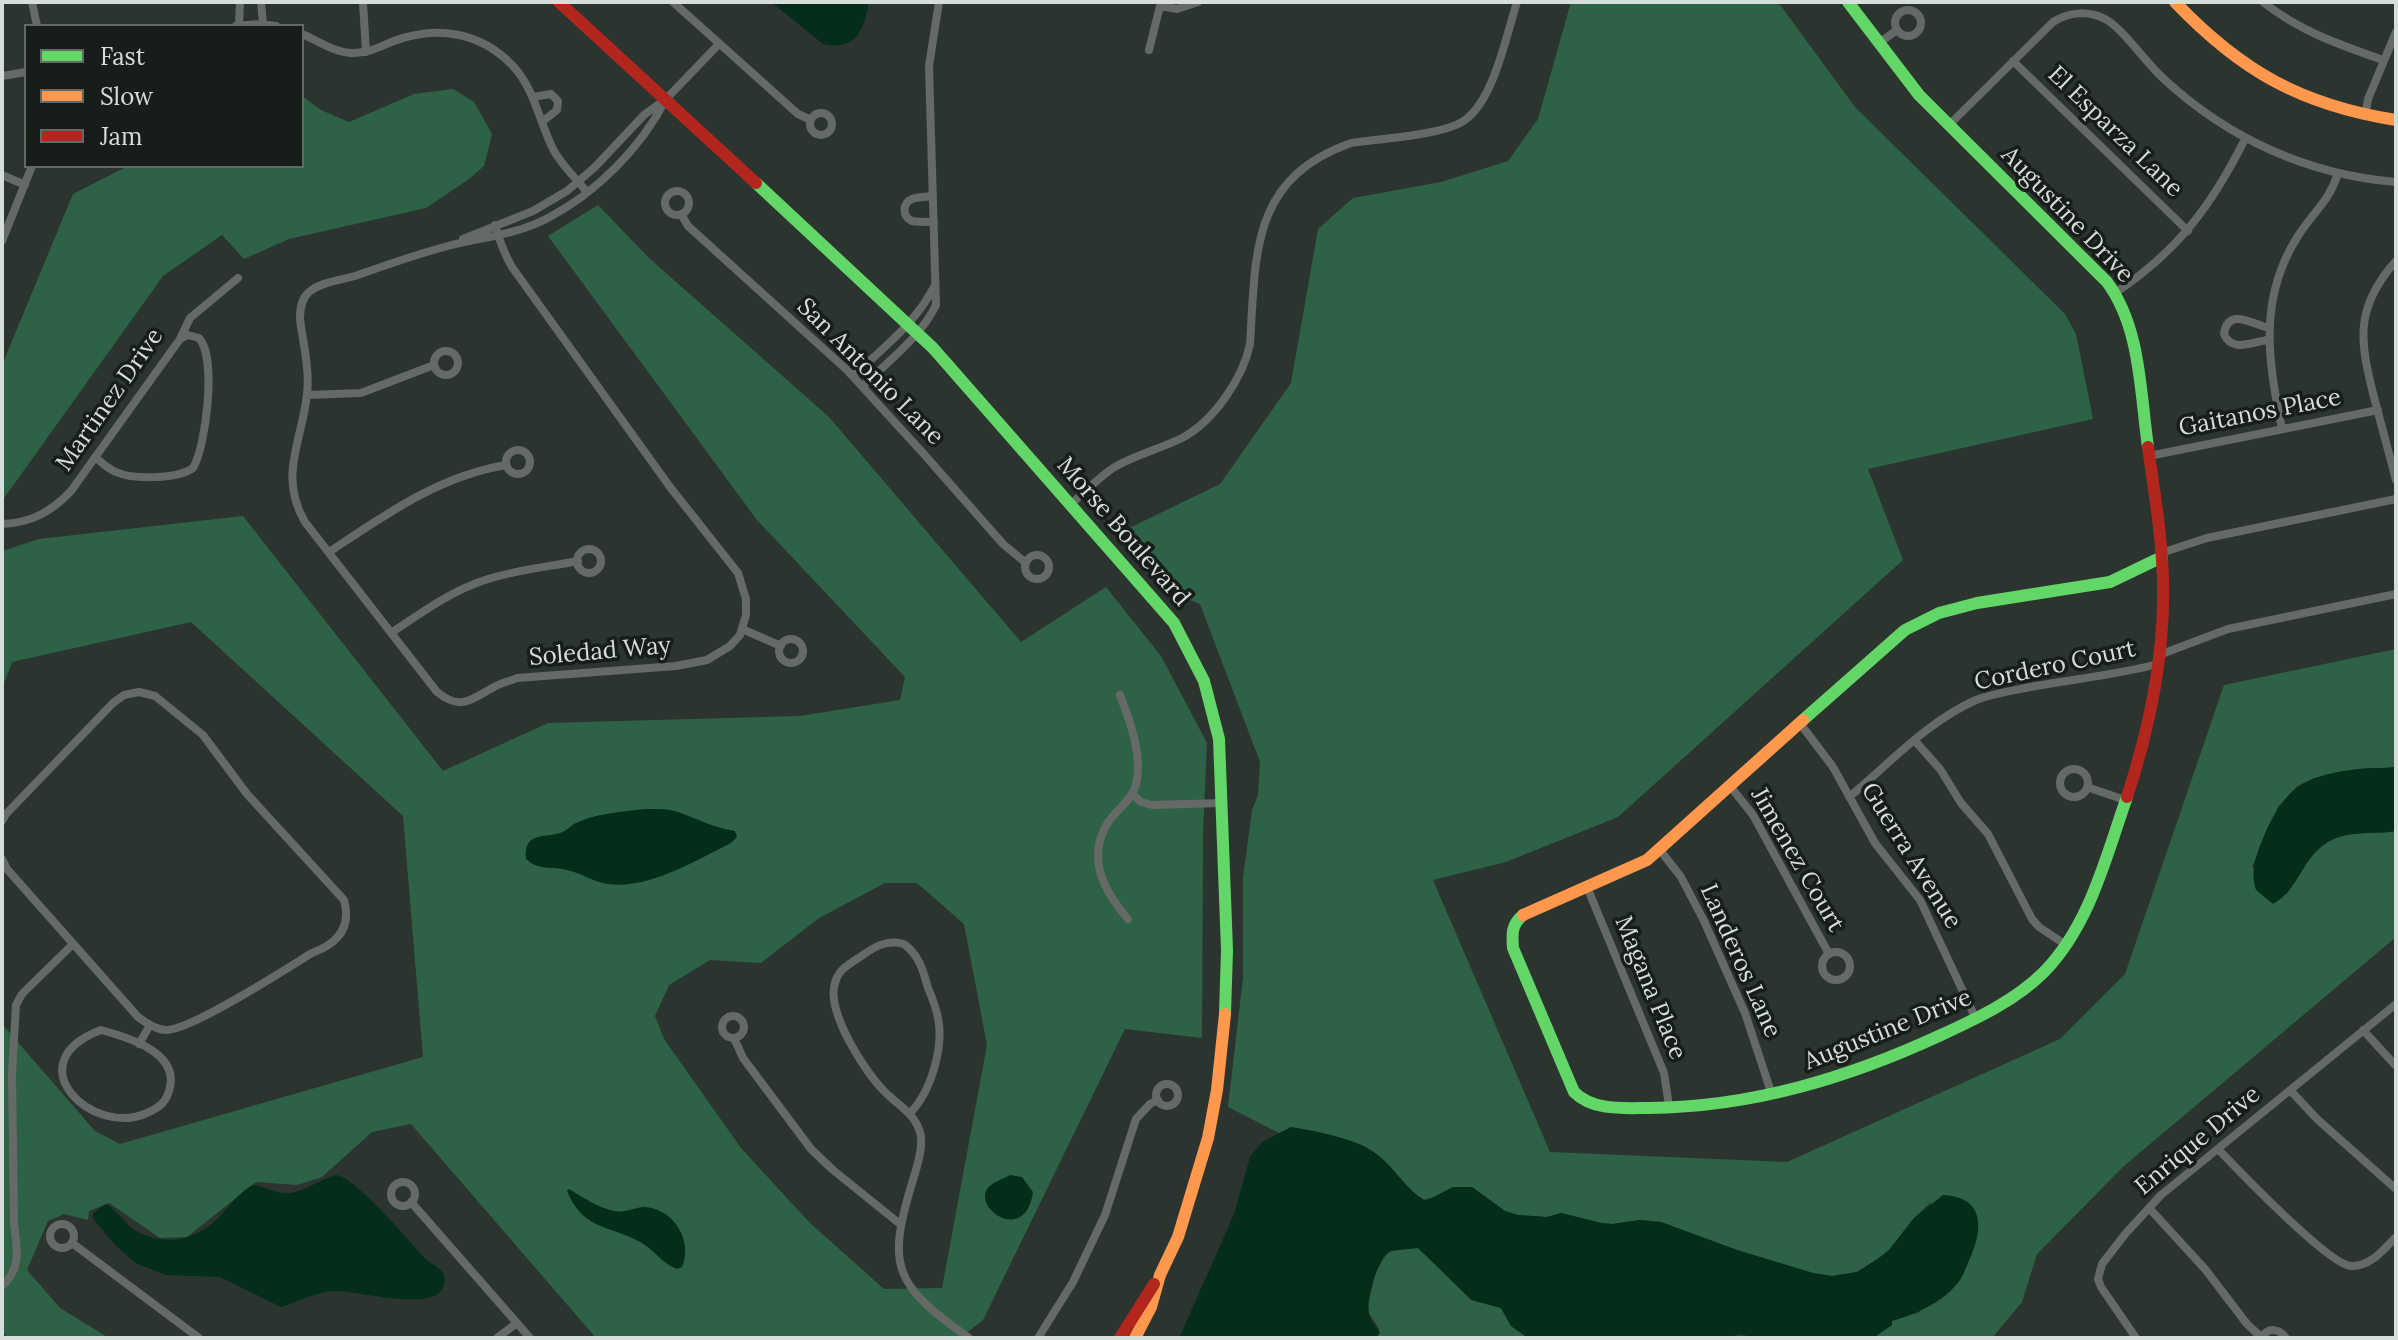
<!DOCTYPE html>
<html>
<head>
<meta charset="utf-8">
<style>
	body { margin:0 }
	#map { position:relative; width:2398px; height:1340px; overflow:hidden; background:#2c3430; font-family:Lora,serif }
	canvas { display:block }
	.frame { position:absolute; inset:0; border:4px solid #d6ded9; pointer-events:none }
	.legend { position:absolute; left:24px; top:24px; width:280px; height:144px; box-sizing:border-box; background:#171d19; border:2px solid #636a66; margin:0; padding:10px 14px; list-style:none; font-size:24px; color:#d6ded9 }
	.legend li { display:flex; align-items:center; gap:16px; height:40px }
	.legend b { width:40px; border:2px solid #636a66 }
</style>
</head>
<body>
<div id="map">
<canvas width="2398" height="1340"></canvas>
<div class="frame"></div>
<ul class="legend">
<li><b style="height:10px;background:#63d668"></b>Fast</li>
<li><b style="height:10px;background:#ff974d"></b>Slow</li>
<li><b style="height:10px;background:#b3261e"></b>Jam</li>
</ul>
</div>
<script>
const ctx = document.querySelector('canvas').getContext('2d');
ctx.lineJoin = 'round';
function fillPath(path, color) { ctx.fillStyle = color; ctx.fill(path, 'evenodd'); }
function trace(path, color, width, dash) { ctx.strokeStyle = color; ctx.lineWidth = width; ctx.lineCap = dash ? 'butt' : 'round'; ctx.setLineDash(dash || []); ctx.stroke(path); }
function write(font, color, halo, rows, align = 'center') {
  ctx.font = font + ' Lora,serif'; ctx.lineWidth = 7; ctx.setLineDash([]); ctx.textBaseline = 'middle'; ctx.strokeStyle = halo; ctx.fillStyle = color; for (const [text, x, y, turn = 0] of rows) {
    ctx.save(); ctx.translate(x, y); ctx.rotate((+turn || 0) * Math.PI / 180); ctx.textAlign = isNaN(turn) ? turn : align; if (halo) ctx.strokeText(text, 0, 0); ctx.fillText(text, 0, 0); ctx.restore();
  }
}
fillPath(new Path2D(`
	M 1571,2 L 1778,2 L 1855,107 L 2065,314 L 2076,334 L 2093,419 L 1868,469 L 1903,560 L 1618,817 L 1506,862 L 1433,880 L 1550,1152 L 1787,1162 L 2060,1039 L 2125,974 L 2224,685 L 2396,649 L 2396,767 L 2360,769 L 2314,778 L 2297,786 L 2278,807 L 2252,867 L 2287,894 C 2302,868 2317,839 2351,834 C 2366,832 2381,834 2396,831 L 2396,937 L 2124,1166 L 2037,1254 L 2022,1302 L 1992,1338 L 1865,1338 L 1876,1336 L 1891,1321 L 1920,1312 L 1931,1202 L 1914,1218 L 1889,1250 L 1879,1258 L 1857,1272 L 1832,1276 L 1813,1273 L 1737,1250 L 1661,1222 L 1640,1220 L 1612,1224 L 1601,1223 L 1561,1213 L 1547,1217 L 1518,1215 L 1505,1211 L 1472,1187 L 1453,1187 L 1432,1198 L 1424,1200 C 1406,1189 1395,1169 1379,1156 C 1363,1142 1341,1138 1321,1134 C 1302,1130 1296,1125 1279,1133 L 1228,1107 L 1243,978 L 1243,878 L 1252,810 L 1258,795 L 1260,762 L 1200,604 L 1169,592 L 1117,534 L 1220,484 L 1291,383 L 1318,229 L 1353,198 L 1441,182 L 1508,161 L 1538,119 Z
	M 453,89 L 474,102 L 492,134 L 484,166 L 469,179 L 426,208 L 289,239 L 244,259 L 222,235 L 163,276 L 2,501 L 2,365 L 73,194 L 128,166 L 302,166 L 302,96 L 321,110 L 349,122 L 414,94 Z
	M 598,205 L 649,258 L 829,417 L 1021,642 L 1106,587 L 1161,656 L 1207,743 L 1203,833 L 1202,1038 L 1125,1029 L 983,1320 L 960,1338 L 596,1338 L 411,1124 L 372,1132 L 322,1177 L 297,1185 L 256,1182 L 187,1237 L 160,1238 L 109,1203 L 89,1211 L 88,1220 L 64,1214 L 48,1221 L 27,1270 L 60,1308 L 109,1338 L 8,1338 L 2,1331 L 2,1024 L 95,1131 L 120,1144 L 423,1057 L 403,816 L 191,622 L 12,662 L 2,689 L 2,551 L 39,539 L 243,516 L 443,771 L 548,723 L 800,716 L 900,700 L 905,677 L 757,520 L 548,236 ZM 885,883 L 917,883 L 964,924 L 987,1045 L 942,1288 L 884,1289 L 809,1222 L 741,1148 L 664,1039 L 655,1016 L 669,985 L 710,960 L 761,963 L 819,918 Z
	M 1398,1248 L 1418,1248 L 1471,1300 L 1501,1308 L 1511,1326 L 1528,1338 L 1376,1338 L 1379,1329 L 1369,1313 L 1368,1304 L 1376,1272 L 1385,1255 Z`), '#2e6246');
fillPath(new Path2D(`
	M 771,2 L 869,2 C 864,29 856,52 823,44 Z
	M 2396,767 L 2396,831 C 2375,834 2352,831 2333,839 C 2303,852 2300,890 2273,904 L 2256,890 C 2250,870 2256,855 2264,836 C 2285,787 2306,775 2359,769 C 2371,767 2383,769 2396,767 Z
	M 645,809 C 656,809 667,808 678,812 C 698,819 714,828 735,831 L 737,837 L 731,843 C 697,860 647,890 608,884 C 593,882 582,873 567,870 C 552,866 539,871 526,859 C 523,832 544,838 560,833 C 567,831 571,825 576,823 C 596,813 623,812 645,809 Z
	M 1291,1127 C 1317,1131 1359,1139 1379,1156 C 1395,1169 1406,1189 1424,1200 L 1432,1198 L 1453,1187 L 1472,1187 L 1505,1211 L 1518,1215 L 1547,1217 L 1561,1213 L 1601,1223 L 1612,1224 L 1640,1220 L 1661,1222 L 1737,1250 L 1813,1273 L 1832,1276 L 1857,1272 L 1879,1258 L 1889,1250 L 1914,1218 L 1943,1195 C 1987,1197 1983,1232 1968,1263 C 1965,1270 1962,1279 1956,1285 C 1940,1304 1915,1314 1892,1321 L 1892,1325 L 1876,1336 L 1865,1338 L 1754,1338 L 1741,1334 L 1727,1338 L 1528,1338 L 1511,1326 L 1501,1308 L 1472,1300 L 1418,1248 L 1390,1251 C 1377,1261 1364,1301 1370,1317 C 1372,1323 1377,1327 1380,1333 L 1376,1338 L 1179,1338 L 1234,1214 L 1250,1157 L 1262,1142 Z
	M 336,1175 C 357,1178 411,1244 429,1262 C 434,1265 440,1268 443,1273 C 445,1277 445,1281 444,1285 C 437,1314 357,1290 334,1291 C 315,1292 299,1302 281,1307 L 220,1277 L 166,1275 L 137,1264 L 116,1246 L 93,1219 L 93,1213 L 106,1204 C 119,1211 126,1227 140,1233 C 171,1247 198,1239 221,1215 C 231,1204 240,1192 253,1185 C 264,1186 274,1193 286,1193 C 303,1194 319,1179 336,1175 Z
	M 1010,1175 L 1022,1177 L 1033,1192 C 1026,1244 974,1210 987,1189 C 992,1182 1003,1179 1010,1175 Z
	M 569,1189 C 584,1198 597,1207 614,1211 C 627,1213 634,1207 645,1207 C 675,1209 693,1242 682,1267 L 677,1269 C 663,1264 655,1251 642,1243 C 611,1225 583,1231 567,1191 Z`), '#042e19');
trace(new Path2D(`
	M 32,2 L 37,26
	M 261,2 L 263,24
	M 363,2 L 366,52
	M 673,2 L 798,114 L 811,120
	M 2263,2 C 2299,31 2340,45 2383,60
	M 1160,6 L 1177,9 L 1198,2
	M1895 23a13 13 0 1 1 26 0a13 13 0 1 1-26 0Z
	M 239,25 L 240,2
	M 236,26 L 259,24 L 276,26
	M 302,34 C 319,41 334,53 354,53 C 369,53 381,46 394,41 C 437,25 481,32 513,66 C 535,90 539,121 553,149 C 561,165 576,178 587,192
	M 1879,43 L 1897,30
	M 1149,50 L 1161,2
	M 2013,61 L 2188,231
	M 2,76 L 26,72
	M 533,97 L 551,94 L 558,101 L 557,110 L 542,122
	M810 124a11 11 0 1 1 22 0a11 11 0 1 1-22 0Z
	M 2365,116 L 2368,99 L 2396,32
	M 1949,125 L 2053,22 C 2069,12 2088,10 2105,19 C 2123,28 2147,65 2165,80 C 2229,139 2309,175 2396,182
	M 2,175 L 25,185
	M665 203a12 12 0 1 1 24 0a12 12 0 1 1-24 0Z
	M 933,196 C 927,197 917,197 912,199 C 902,203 902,217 912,221 C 918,222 928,222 934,222
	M 681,214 L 688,226 L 847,370 L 922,452 L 1003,544 L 1026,563
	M 495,225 C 499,240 504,253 512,267 L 670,487 L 738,573 L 746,599 L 746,615 L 740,635 L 730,646 L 707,660 L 676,666 L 517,678 C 511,681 504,682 498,685 C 473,697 463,713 437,692 L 305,522 C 278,476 302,442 307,394 C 310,370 303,343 300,319 C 300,309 301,299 309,292 C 321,282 341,280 355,276 C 386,265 417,254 448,246 C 482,237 516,235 548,218 C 596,193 641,148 666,99
	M 463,239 L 533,211 L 567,191 L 595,167 L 644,115 L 666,99 L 719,44
	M 2,241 L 32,166
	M 2396,261 C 2353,309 2360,343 2375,401 C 2382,427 2389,453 2396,480
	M 2115,293 C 2178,251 2212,205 2245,139
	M 2268,340 C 2251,342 2232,353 2224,334 C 2228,307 2252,324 2269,328
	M434 363a12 12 0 1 1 24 0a12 12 0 1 1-24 0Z
	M 853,376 C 882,349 917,322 935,285
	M 863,386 C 888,361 920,338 936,305 L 929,66 L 939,2
	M 307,395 L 361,393 L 434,365
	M 2282,429 C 2268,361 2258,298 2298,236 C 2314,211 2329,202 2338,173
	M506 462a12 12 0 1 1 24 0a12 12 0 1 1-24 0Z
	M 2149,456 L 2378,410
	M 95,457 C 101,462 108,469 116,472 C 133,480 178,479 193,468 C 206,447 217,357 199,338 L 188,335 L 180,339
	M 1070,505 C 1084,493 1098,478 1113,468 C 1134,455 1160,449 1182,438 C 1214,421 1243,378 1250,344 C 1256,254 1250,179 1351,143 C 1378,139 1438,135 1460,123 C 1493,106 1506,36 1517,2
	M 2,524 C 31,523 51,512 71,491 L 180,339 L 190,318 L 238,278
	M577 561a12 12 0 1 1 24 0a12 12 0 1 1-24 0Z
	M 329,552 C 385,515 439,476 506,465
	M 2161,553 L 2207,538 L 2396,499
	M1025 567a12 12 0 1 1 24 0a12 12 0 1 1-24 0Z
	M 742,629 L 781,646
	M 391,633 C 421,613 451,591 485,580 C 515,570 547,567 578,561
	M779 651a12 12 0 1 1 24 0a12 12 0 1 1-24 0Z
	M 2159,655 L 2228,629 L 2396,594
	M 1120,695 C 1130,721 1143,756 1136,785 C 1131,801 1116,810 1107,824 C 1086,860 1105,892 1128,919
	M 1799,722 L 1833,767 L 1875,843 L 1920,900 L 1976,1019
	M 1915,741 L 1940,769 L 1961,803 L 1988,834 L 2032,919 L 2039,927 L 2066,945
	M2060 783a14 14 0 1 1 28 0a14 14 0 1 1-28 0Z
	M 1730,786 L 1753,815 L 1829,954
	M 2087,787 L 2125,800
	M 1133,795 L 1141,802 L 1152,805 L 1223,803
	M 1849,797 C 1889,764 1928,721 1976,700 C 1994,693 2012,691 2030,687 C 2073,679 2116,675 2158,664
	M 2,821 L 6,814 L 113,703 L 124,695 L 139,692 L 155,696 L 203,735 L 247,794 L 344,900 C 352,928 337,944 312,953 C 286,969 190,1031 166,1030 C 156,1030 146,1023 138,1017 L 7,869 L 2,859
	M 1660,850 L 1681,877 L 1704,921 L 1745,1013 L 1772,1095
	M 1587,887 L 1664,1073 L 1669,1106
	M1822 966a14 14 0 1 1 28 0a14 14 0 1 1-28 0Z
	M722 1027a11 11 0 1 1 22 0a11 11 0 1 1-22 0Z
	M 101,1030 C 127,1037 178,1052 170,1087 C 167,1102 160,1107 147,1113 C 93,1138 14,1063 101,1030 Z
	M 2363,1030 L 2396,1066
	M 734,1038 L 743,1058 L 811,1149 L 833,1170 L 900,1224
	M 139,1044 L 150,1025
	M1156 1095a11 11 0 1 1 22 0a11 11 0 1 1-22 0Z
	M 2290,1090 L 2317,1119 L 2396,1189
	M 910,1113 C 931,1092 944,1047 938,1018 C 936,1008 932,997 928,988 C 923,970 919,955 904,944 C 886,939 874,947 860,957 C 849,964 838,970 835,983 C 826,1011 864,1071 884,1091 C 897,1105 914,1112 920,1132 C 924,1146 917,1166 913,1180 C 886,1267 894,1285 969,1338
	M 2218,1149 C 2237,1169 2329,1265 2351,1266 C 2370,1267 2383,1250 2396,1237
	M391 1194a12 12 0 1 1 24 0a12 12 0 1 1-24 0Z
	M 411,1202 L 530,1338
	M 2149,1208 L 2205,1269 L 2247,1324 L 2261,1337
	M50 1236a12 12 0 1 1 24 0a12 12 0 1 1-24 0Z
	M 72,1243 L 199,1338
	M 2,1286 C 22,1268 17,1249 14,1224 L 12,1073 L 16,1005 L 22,994 L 72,945
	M 497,1338 L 517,1323
	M 1038,1338 L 1073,1282 L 1105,1215 L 1136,1119 L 1150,1104 L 1158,1100
	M 2136,1338 L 2101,1287 L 2098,1279 L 2102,1264 L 2126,1233 L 2161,1195 L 2396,1004
	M 2261,1338 C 2268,1327 2279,1328 2286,1338`), '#666a67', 8);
trace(new Path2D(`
	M 1848,2 L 1919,95 L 2107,282 C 2141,328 2140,392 2148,447
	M 756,183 L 933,348 L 1174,623 L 1204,681 L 1219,739 L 1227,950 L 1225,1014
	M 1803,720 L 1905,630 L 1939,613 L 1977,603 L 2110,582 L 2162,557
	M 1523,915 C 1511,925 1512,934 1513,948 L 1574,1092 C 1593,1111 1623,1108 1649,1108 C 1752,1107 1848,1078 1941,1035 C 1978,1018 2016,1000 2044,972 C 2090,925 2106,856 2127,797`), '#63d668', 12);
trace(new Path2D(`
	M 2175,2 C 2241,71 2301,105 2396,120
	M 1523,915 L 1647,860 L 1803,720
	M 1135,1338 L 1151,1307 L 1160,1275 L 1178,1237 L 1208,1138 L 1217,1090 L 1225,1014`), '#ff974d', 12);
trace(new Path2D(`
	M 559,2 L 756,183
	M 2127,797 C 2150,727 2165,655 2163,581 C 2162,536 2154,491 2148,447
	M 1120,1338 L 1154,1284`), '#b3261e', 12);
write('24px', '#d6ded9', '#171d19', [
	["El Esparza Lane",2115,132,44],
	["Augustine Drive",2067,215,46],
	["San Antonio Lane",870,372,45],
	["Martinez Drive",110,400,-55],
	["Gaitanos Place",2260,413,-11],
	["Morse Boulevard",1123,532,49],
	["Soledad Way",600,652,-5],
	["Cordero Court",2055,666,-12],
	["Guerra Avenue",1911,856,58],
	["Jimenez Court",1797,860,60],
	["Landeros Lane",1740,961,66],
	["Magana Place",1650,988,68],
	["Augustine Drive",1888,1030,-22],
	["Enrique Drive",2198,1141,-40]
]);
</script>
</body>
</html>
